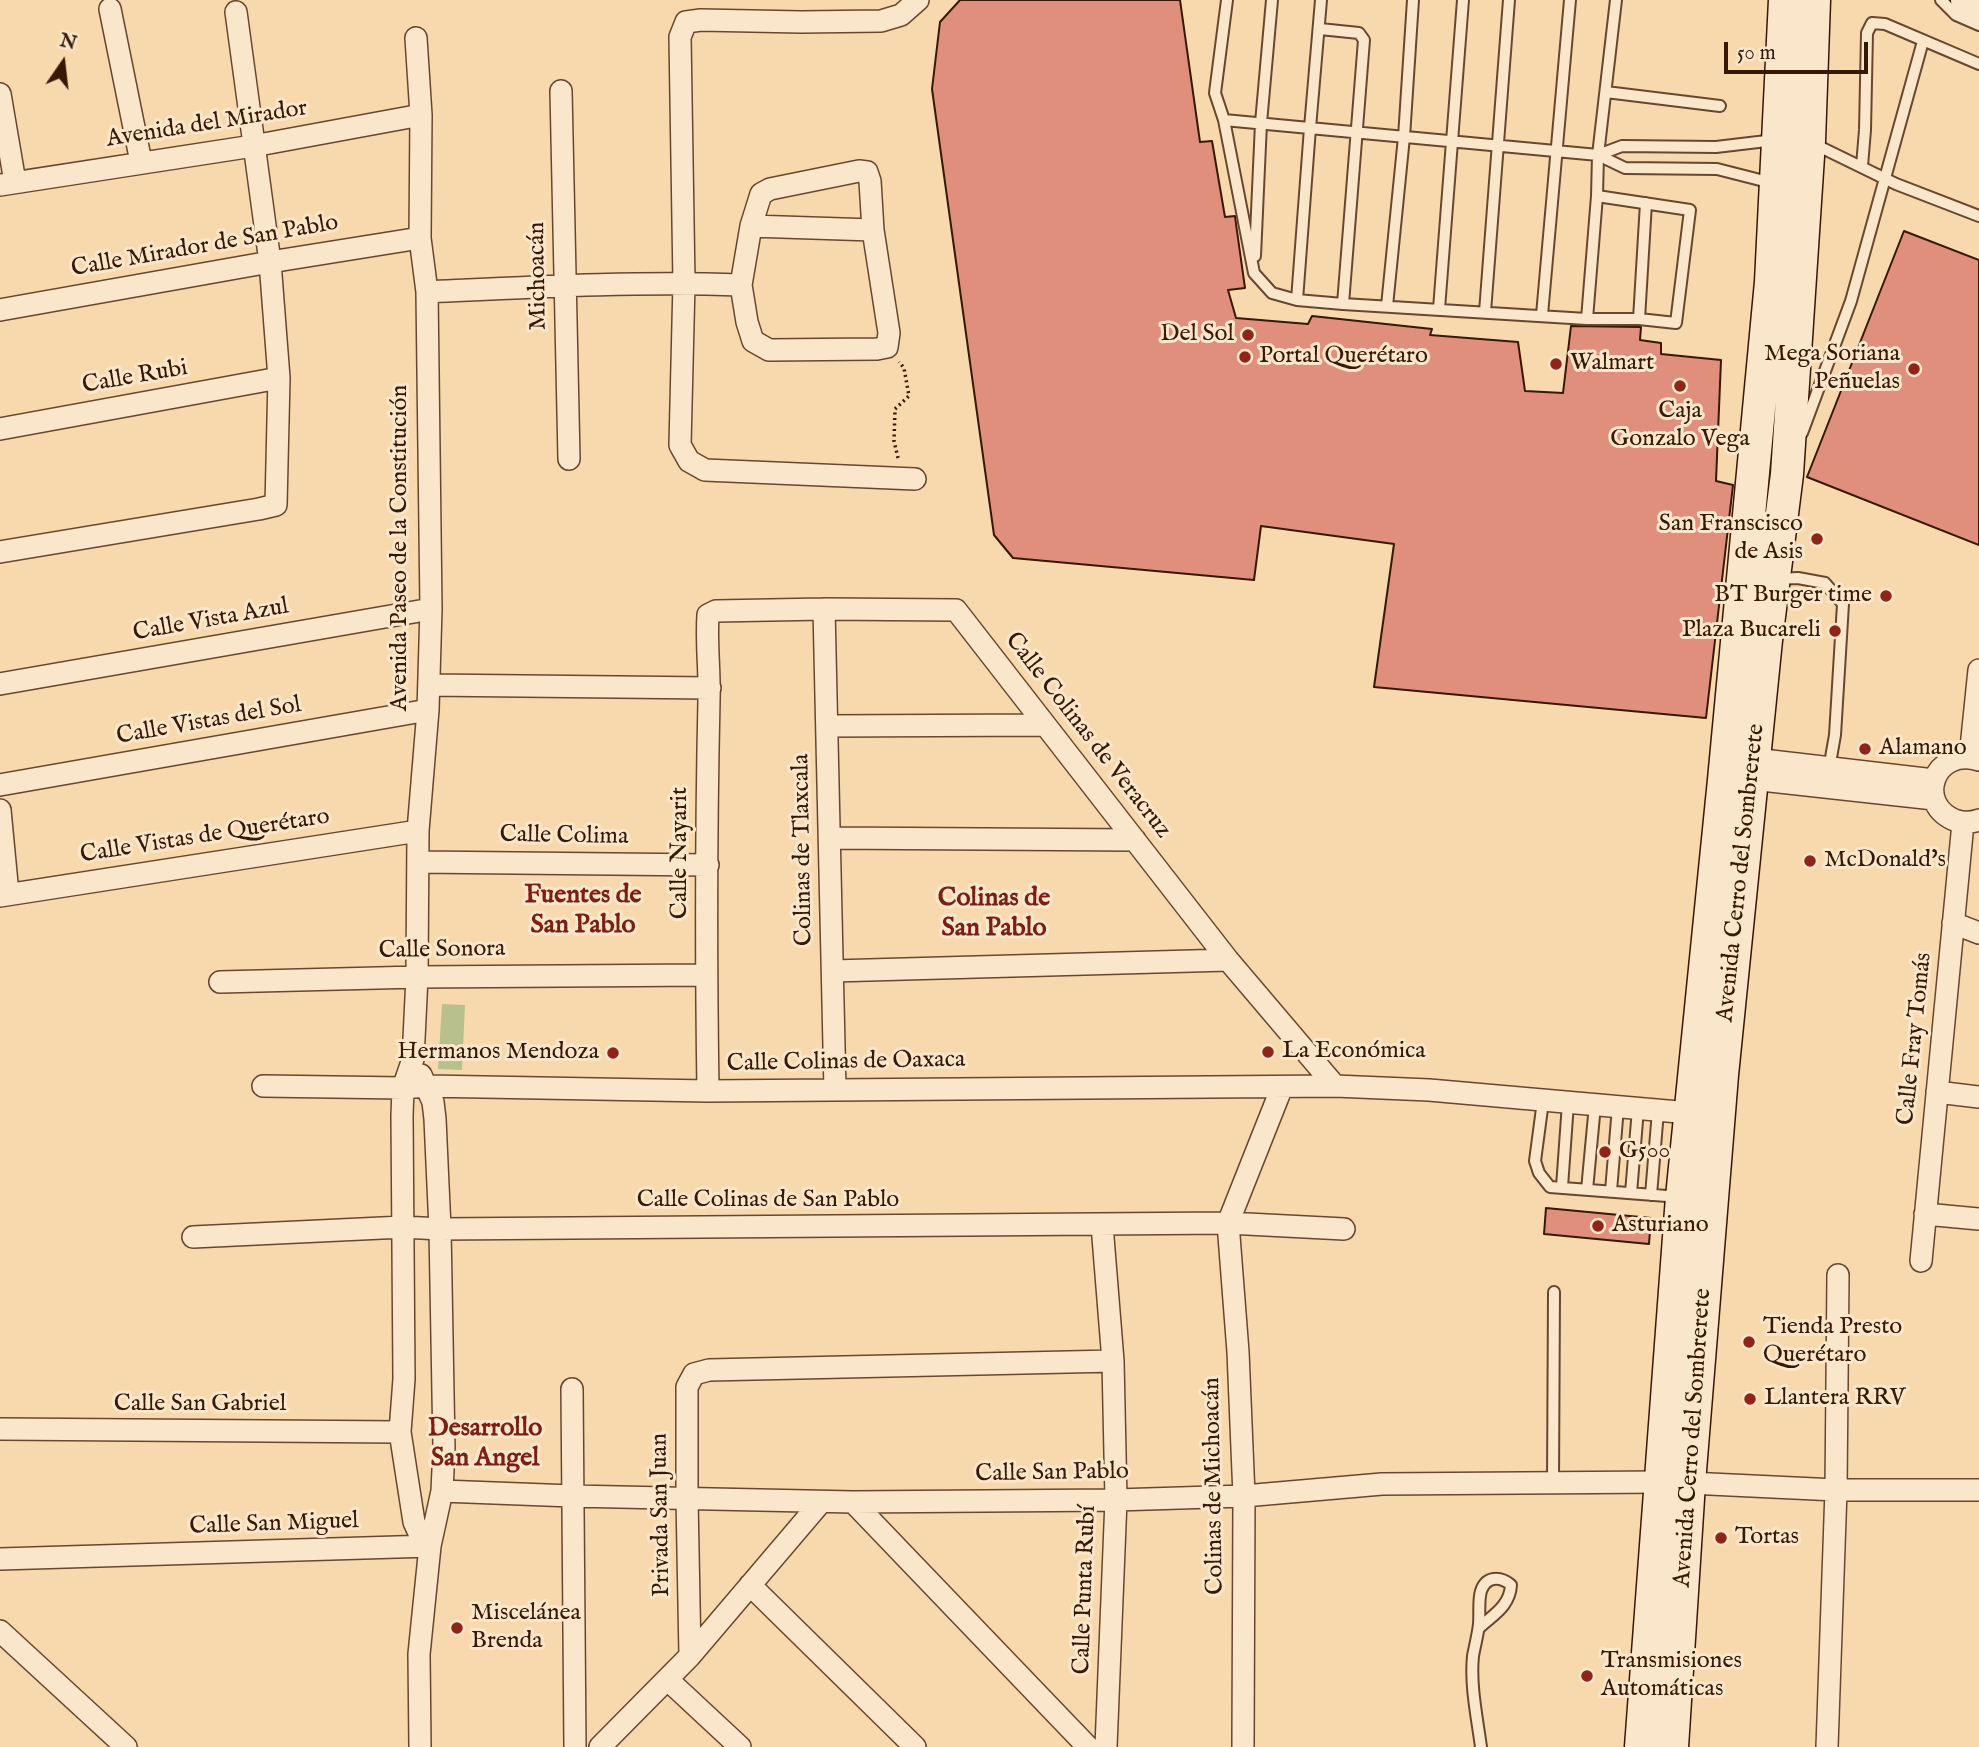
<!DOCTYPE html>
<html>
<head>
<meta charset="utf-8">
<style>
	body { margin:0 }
	#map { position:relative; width:1979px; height:1747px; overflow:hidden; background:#f7d9ad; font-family:"IM FELL English",serif }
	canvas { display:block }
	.north { position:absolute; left:28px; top:28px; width:70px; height:70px; -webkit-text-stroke:5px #fae6ca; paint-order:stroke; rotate:14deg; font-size:19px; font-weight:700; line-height:28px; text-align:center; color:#371805 }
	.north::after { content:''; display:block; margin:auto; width:24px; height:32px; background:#371805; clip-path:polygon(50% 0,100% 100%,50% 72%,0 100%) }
	.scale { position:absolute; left:1724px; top:42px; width:144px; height:32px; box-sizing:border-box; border:4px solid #371805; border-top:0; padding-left:9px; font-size:21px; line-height:24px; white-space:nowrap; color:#371805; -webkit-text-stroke:5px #fae6ca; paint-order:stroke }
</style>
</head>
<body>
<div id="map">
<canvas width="1979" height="1747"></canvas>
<div class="north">N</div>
<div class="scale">50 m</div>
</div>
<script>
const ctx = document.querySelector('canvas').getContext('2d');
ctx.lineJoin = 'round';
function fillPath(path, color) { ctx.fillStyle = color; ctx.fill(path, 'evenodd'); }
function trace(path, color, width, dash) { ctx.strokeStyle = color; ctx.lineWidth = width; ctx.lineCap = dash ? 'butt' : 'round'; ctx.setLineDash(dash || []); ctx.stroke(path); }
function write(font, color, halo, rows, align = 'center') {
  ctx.font = font + ' "IM FELL English",serif'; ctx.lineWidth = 6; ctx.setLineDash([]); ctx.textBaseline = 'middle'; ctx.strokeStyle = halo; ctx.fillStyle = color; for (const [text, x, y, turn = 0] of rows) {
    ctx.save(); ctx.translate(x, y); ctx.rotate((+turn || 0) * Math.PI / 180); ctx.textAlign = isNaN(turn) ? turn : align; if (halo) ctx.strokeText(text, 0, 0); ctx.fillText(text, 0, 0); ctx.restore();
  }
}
fillPath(new Path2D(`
	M 442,1004 L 465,1005 L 462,1070 L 438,1069 Z`), '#b8c08e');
const building = new Path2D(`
	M 960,0 L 1180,0 L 1200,142 L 1212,141 L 1225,217 L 1235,216 L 1236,224 L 1245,288 L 1228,290 L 1236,318 L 1308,324 L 1312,316 L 1432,329 L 1430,335 L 1518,342 L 1525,391 L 1563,393 L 1571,326 L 1641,327 L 1640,340 L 1661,343 L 1661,354 L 1721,360 L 1716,481 L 1733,485 L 1706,718 L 1374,687 L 1394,544 L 1261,526 L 1254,580 L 1013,558 L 994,535 L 932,89 L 940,22 Z
	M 1904,231 L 1979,260 L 1979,545 L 1807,477 Z
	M 1546,1208 L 1651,1218 L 1649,1244 L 1544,1234 Z`);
fillPath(building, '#df8f7b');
trace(building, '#371805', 2);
const service = new Path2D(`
	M 1227,0 L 1215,93 L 1224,120 L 1254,273 L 1272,293 L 1297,300 L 1343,304 L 1587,319 L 1639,319 L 1676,323 L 1690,210 L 1597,196 L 1598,155 L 1616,0
	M 1941,0 L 1956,15 L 1979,25
	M 1320,29 L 1359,33 L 1364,40 L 1343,304
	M 1606,92 L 1720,106
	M 1224,120 L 1598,155 L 1625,168 L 1717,169 L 1772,183
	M 1812,143 L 1896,184 L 1979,216
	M 1598,155 L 1622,146 L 1716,147 L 1775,140
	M 1862,166 L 1865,130 L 1867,33 L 1872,23 L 1885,24 L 1979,64
	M 1255,256 L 1261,123 L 1272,0
	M 1297,300 L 1310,128 L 1321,0
	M 1387,306 L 1404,137 L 1413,0
	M 1439,309 L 1463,0
	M 1485,312 L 1509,0
	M 1542,315 L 1570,0
	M 1587,319 L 1597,196
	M 1639,319 L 1646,203
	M 1802,433 L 1851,301 L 1923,41
	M 1776,579 L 1798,578 L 1825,583 L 1843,604 L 1835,735 L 1829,769
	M 1543,1101 L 1535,1161 L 1539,1173 L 1550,1187 L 1680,1197
	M 1562,1187 L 1568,1103
	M 1587,1190 L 1595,1105
	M 1611,1191 L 1618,1107
	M 1631,1193 L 1638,1109
	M 1651,1195 L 1658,1111
	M 1553,1483 L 1554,1292
	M 1479,1628 C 1493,1615 1510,1606 1511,1585 C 1500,1576 1486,1576 1481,1591 C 1478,1601 1480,1614 1479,1624 C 1478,1634 1475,1645 1473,1656 C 1470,1685 1477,1717 1481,1747`);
const minor = new Path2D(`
	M 110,9 L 141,162
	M 561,91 L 569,459
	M 0,94 L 15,182
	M 859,171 L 867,172 L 870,181 L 873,230 L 889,333 L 887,347 L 877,349 L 769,350 L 753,341 L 747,322 L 741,285 L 751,226 L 761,194 L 770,189 Z
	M 0,185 L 253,146 L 421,115
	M 751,226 L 873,230
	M 427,292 C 532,287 636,281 741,285
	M 0,310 L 270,262 L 420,238
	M 0,429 L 279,378
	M 915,479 L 705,470 L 689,461 L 680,445 L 684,283 L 680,37 L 686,22 L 701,20 L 801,22 L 881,21 L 901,15 L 918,0
	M 0,552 L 259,509 L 276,505 L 279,378 L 270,262 L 236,12
	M 824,609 L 835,1090
	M 0,684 L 431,609
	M 429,685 L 710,688
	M 827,726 L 1045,725
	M 1970,757 L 1979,670
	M 1754,759 L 1934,780
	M 1979,760 C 1934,746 1913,805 1957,821 C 1965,823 1971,823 1979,820
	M 1752,779 L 1934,799
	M 0,785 L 428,710
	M 0,810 L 8,894
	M 830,838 L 1135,840
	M 419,862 L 708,865
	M 0,896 L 418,831
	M 1953,923 L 1979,933
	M 833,971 L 1228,960
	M 220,982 L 417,977 L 706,975
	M 263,1086 L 403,1088 L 427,1086 L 708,1091 L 1335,1086 L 1429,1090 L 1690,1113
	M 708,1091 C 706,961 706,831 709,700 C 710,672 706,643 708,615 L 716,611 L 824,609 L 956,610 L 1228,960 L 1335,1086
	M 1937,1092 L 1979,1097
	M 1925,1214 L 1979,1219
	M 1102,1225 L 1113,1361 L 1116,1500 L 1106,1747
	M 193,1237 L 403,1227 L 440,1229 L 1228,1223 L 1344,1229
	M 1921,1261 L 1963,823
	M 572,1389 L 575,1747
	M 0,1429 L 400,1432
	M 1689,1483 L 1836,1490 L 1979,1490
	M 442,1491 L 572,1496 L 853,1502 L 1116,1500 L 1244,1496 L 1382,1484 L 1662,1482
	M 853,1502 L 1088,1747
	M 0,1559 L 430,1546 L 419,1533 L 414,1522 L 400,1432 L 404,1379 L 402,1116 L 403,1088 L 413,1059 L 417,977 L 418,831 L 428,710 L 431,609 L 427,292 L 420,238 L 421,115 L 416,38
	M 750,1585 L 915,1747
	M 0,1631 L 126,1747
	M 690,1656 L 687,1498 L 687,1387 L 694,1374 L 709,1370 L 1113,1361
	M 668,1680 L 740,1747
	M 420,1747 L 419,1654 L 430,1546 L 442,1491 L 444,1448 L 440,1229 L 435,1119 L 433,1102 L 421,1075
	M 600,1747 L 690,1656 L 821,1502
	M 1243,1747 L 1244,1496 L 1238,1352 L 1228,1223 L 1282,1087
	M 1827,1747 L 1836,1490 L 1838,1275`);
const secondary = new Path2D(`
	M 1967,0 L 1979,5
	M 1641,1747 L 1682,1197 L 1724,780 L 1771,282 L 1785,0
	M 1672,1747 L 1689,1483 L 1722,1075 L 1766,640 L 1787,474 L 1809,141 L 1814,0`);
trace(service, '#67482f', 14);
trace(minor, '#67482f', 24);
trace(secondary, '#371805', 35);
trace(new Path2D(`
	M 898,458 L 894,441 L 895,409 L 909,396 L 904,368 L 899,362`), '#371805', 3.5, [2, 3.5]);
trace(service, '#fae6ca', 10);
trace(minor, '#fae6ca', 21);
trace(secondary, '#fae6ca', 32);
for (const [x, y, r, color] of [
	[1248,335,7,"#8f2418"],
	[1245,357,7,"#8f2418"],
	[1556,364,7,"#8f2418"],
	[1914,369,7,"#8f2418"],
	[1680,386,7,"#8f2418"],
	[1817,539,7,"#8f2418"],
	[1886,596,7,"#8f2418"],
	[1835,631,7,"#8f2418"],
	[1865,749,7,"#8f2418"],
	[1810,861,7,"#8f2418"],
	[1268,1052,7,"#8f2418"],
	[613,1053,7,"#8f2418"],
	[1605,1152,7,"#8f2418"],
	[1598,1226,7,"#8f2418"],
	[1749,1342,7,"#8f2418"],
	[1750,1399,7,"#8f2418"],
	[1721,1538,7,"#8f2418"],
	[457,1628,7,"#8f2418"],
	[1587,1676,7,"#8f2418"]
]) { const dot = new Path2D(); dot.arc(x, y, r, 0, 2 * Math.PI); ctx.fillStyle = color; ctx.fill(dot); trace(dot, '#fae6ca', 2.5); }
write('24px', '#371805', '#fae6ca', [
	["Avenida del Mirador",207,125,-9],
	["Calle Mirador de San Pablo",205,247,-10],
	["Michoacán",539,276,-91],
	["Calle Rubi",135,378,-10],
	["Avenida Paseo de la Constitución",401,548,-90],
	["Calle Vista Azul",211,621,-10],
	["Calle Vistas del Sol",209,722,-10],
	["Calle Colinas de Veracruz",1087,736,52],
	["Calle Vistas de Querétaro",205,837,-9],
	["Calle Colima",564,837,1],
	["Colinas de Tlaxcala",804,850,-91],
	["Calle Nayarit",681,853,-90],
	["Avenida Cerro del Sombrerete",1742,873,-84],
	["Calle Sonora",442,951,-1],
	["Calle Fray Tomás",1916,1039,-84],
	["Calle Colinas de Oaxaca",846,1063,-1],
	["Calle Colinas de San Pablo",768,1201],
	["Calle San Gabriel",200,1405],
	["Avenida Cerro del Sombrerete",1694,1438,-86],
	["Calle San Pablo",1052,1474,-1],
	["Colinas de Michoacán",1215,1486,-91],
	["Privada San Juan",662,1515,-91],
	["Calle San Miguel",274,1525,-2],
	["Calle Punta Rubí",1086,1590,-88]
]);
write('24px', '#371805', '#fae6ca', [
	["Del Sol",1234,335,"right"],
	["Mega Soriana",1900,355,"right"],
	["Peñuelas",1900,383,"right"],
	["Portal Querétaro",1259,357],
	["Walmart",1570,364],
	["Caja",1680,412,"center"],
	["Gonzalo Vega",1680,440,"center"],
	["San Franscisco",1803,525,"right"],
	["de Asis",1803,553,"right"],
	["BT Burger time",1872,596,"right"],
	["Plaza Bucareli",1821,631,"right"],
	["Alamano",1879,749],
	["McDonald's",1824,861],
	["La Económica",1282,1052],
	["Hermanos Mendoza",599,1053,"right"],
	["G500",1619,1152],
	["Asturiano",1612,1226],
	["Tienda Presto",1763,1328],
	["Querétaro",1763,1356],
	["Llantera RRV",1764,1399],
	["Tortas",1735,1538],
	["Miscelánea",471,1614],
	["Brenda",471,1642],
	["Transmisiones",1601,1662],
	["Automáticas",1601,1690]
], 'left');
write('bold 26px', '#7a1f14', '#fae6ca', [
	["Fuentes de",583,897],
	["San Pablo",583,927],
	["Colinas de",994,900],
	["San Pablo",994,930],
	["Desarrollo",485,1430],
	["San Angel",485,1460]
]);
</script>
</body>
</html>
